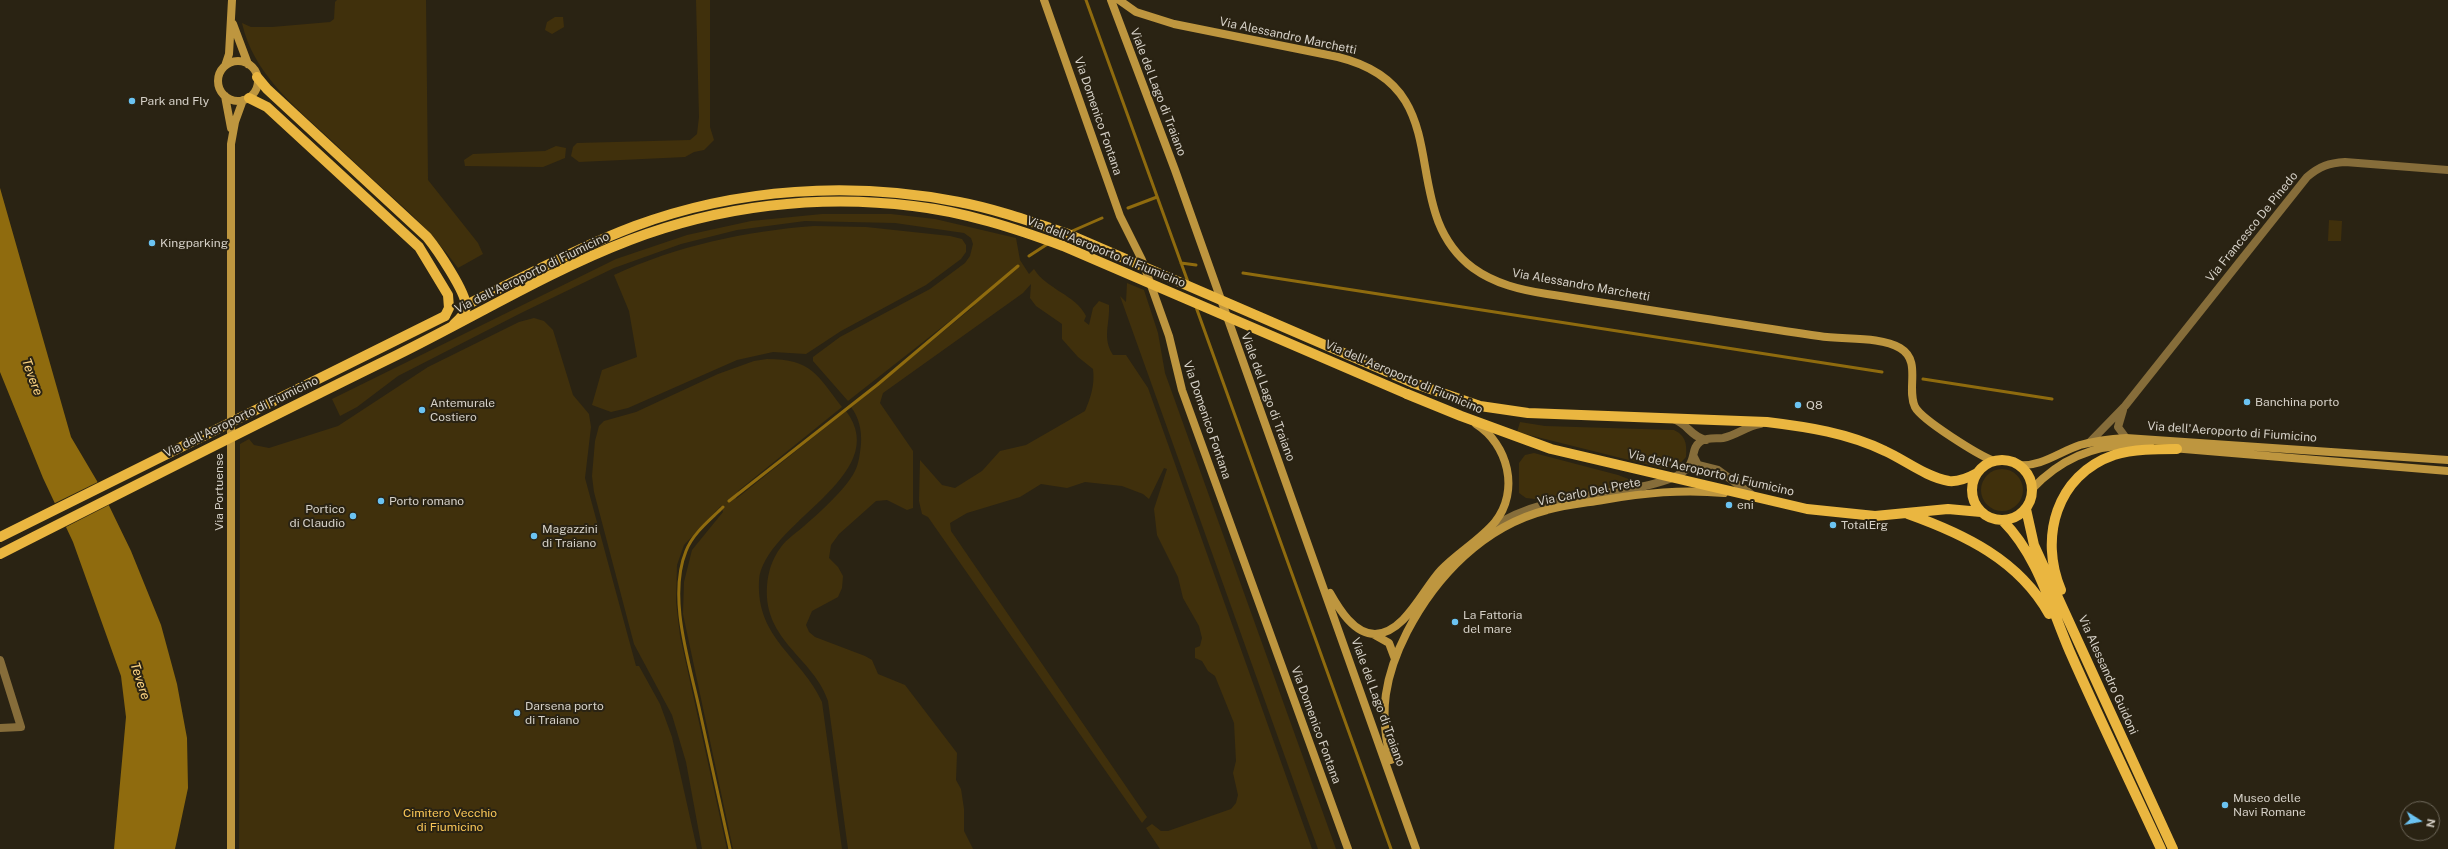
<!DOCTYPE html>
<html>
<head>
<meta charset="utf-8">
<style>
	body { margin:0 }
	#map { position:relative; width:2448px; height:849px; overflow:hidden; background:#2a2313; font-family:"Public Sans",sans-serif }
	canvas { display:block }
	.north { position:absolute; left:2400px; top:801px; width:40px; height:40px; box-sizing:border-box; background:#2a2313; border:1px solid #6e685b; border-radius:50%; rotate:101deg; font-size:11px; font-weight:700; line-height:16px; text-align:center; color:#d5d0c7 }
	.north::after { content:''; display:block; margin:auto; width:14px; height:18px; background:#6bc3f2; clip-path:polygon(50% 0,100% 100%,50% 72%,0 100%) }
</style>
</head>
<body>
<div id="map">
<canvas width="2448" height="849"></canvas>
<div class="north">N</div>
</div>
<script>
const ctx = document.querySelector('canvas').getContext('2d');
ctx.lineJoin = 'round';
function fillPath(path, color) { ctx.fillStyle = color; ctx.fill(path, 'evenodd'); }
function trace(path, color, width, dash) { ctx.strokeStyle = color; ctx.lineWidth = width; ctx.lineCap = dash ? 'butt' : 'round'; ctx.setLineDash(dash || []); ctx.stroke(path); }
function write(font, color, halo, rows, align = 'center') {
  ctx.font = font + ' "Public Sans",sans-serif'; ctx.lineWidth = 4; ctx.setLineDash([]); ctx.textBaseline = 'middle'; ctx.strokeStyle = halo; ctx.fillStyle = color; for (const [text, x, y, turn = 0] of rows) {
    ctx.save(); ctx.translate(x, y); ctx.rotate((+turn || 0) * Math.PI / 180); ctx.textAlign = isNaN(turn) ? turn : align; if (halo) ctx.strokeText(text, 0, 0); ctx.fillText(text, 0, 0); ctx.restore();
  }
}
fillPath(new Path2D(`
	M 337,0 L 426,0 L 428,180 L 478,243 L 483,254 L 458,268 C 444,249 429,232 412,215 C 385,190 357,165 330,139 C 294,106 253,73 242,23 L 251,27 L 272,27 L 330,22 L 334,19 L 335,2 Z
	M 696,0 L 710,0 L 710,127 L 714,140 L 704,150 L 694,152 L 685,157 L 579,162 L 571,156 L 573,147 L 577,143 L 690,140 L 697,134 L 699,117 Z
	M 555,17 L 563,17 L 564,27 L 552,34 L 545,30 L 547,22 Z
	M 556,146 L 566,148 L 565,158 L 543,167 L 465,166 L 464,160 L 473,154 L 545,151 Z
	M 822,214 L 891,214 L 935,219 L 1016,238 L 1020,260 L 1029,274 L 1034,269 C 1046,289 1076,295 1086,316 L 1084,321 L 1089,325 L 1093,308 L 1099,301 L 1109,305 C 1110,324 1102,338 1113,355 L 1126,355 L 1148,388 L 1312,849 L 1160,849 L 1146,828 L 1152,824 L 1161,831 L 1168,831 L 1231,809 L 1236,803 L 1238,795 L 1233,773 L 1236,761 L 1234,723 L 1215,676 L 1208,671 L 1202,661 L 1195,658 L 1195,648 L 1200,646 L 1202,638 L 1199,626 L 1183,598 L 1178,577 L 1157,535 L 1154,509 L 1167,469 L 1164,468 L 1149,499 L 1143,494 L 1122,486 L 1085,482 L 1067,488 L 1041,484 L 1020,497 L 967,513 L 950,523 L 951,531 L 1147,817 L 1142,823 L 928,517 L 922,514 L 919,501 L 920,460 L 942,485 L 955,488 L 982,471 L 1000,451 L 1026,445 L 1085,411 C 1091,397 1095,384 1093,369 L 1078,357 L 1062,339 L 1062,324 L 1036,306 L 1030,298 L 1031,284 L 1023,293 L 883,393 L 880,403 L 913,451 L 913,508 L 907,510 L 887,500 L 876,501 L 839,534 L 831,545 L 829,558 L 838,567 L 843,576 L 842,588 L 838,597 L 812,611 L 806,625 L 809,632 L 815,637 L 865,656 L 872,660 L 878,674 L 905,685 L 957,753 L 956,780 L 961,789 L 964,809 L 964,831 L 973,849 L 848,849 L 828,701 C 814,658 763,641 767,586 C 768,572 772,559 781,547 C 787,539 796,533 803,527 C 819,513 846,489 855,471 C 859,463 860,453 861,444 C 862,431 859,417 851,407 L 973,307 L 979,298 L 848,401 L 813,361 L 813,357 L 840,337 L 930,289 L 965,263 L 970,256 L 973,244 L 971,238 L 964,233 L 895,223 L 805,221 L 737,230 L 681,244 L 614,268 L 521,313 L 398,376 L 357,407 L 340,416 L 332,399 L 616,259 L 687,235 L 751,221 Z
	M 2329,220 L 2342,221 L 2341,241 L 2328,241 Z
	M 814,226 L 866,227 L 950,236 L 962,239 L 966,245 L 966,252 L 961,259 L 926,285 L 841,331 L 806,354 L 773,352 L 737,360 L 628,408 L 611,412 L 592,405 L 602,370 L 637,357 L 629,311 L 614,275 C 676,246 746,231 814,226 Z
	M 1127,283 L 1144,290 L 1158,333 L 1165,373 L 1336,849 L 1318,849 L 1120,296 L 1126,302 Z
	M 534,318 L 544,321 L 553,330 L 573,395 L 589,414 L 591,427 L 585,478 L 636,666 L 639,666 L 660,704 L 672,737 L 697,849 L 239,849 L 240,444 L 249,439 L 254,445 L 269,448 L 338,426 L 428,367 L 519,322 Z
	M 767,359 C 812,359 817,375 842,407 L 738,491 L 736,499 L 846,411 C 895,476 763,523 759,581 C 756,639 802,657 822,702 L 842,849 L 733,849 L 683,614 L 684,582 L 692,550 L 723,512 L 721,506 L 684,545 L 677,565 L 676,602 L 680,636 L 727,849 L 702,849 L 686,762 L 672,715 L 634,644 L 594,492 L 592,476 L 595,441 L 599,426 L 604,421 L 636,412 L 718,374 L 754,361 Z
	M 1520,422 L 1545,426 L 1674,430 C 1686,436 1687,444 1686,457 L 1677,467 L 1665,469 L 1517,432 Z
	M 1534,453 L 1618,475 L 1631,480 L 1631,485 L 1535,499 L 1526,498 L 1519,493 L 1519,463 L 1525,455 Z
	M1981 490a21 21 0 1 1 42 0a21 21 0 1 1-42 0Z`), '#40300c');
fillPath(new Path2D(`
	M 0,188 L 71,437 L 97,481 L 131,551 L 161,625 L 177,684 L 187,738 L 188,788 L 175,849 L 114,849 L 126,717 L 121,676 L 73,542 L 43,478 L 0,372 Z`), '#8f6b0e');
fillPath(new Path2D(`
	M 100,481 L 111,504 L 64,528 L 53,504 Z`), '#2a2313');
trace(new Path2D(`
	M 1086,0 L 1188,282
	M 1128,208 L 1157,197
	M 1070,232 L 1102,218
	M 1029,256 L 1049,243
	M 1181,263 L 1196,265
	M 1243,273 L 1882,372
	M 1196,307 L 1391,849
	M 1923,379 L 2052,399
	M 729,501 L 877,385 L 1018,266
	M 723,507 C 710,520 693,533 686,551 C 667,598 690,664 700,712 C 710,758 720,803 730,849`), '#8f6b0e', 3);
trace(new Path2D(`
	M 2123,410 L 2118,427 L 2126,438
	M 1673,419 C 1687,423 1691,437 1706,440
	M 2089,443 L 2125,406 L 2307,177 C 2320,166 2329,163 2345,162 L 2448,170
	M 1694,457 L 1698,465 L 1718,470 L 1751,494
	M 1491,528 C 1530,502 1573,498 1618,491 C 1637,488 1655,485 1672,478 C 1701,466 1688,450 1700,442 C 1705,437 1717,439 1723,438 C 1737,435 1747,426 1760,424
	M 0,660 L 21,727 L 0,728`), '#866d3a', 8);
trace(new Path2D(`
	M 1044,0 L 1120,216 L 1142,260 L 1169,336 L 1182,390 L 1348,849
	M 1111,0 L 1175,170 L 1416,849
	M 1119,0 L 1136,12 L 1174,24 L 1338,57 C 1464,88 1392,207 1473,268 C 1495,284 1521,290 1547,294 C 1638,308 1729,323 1819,336 C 1843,340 1880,336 1900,348 C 1922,361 1906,388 1915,407 C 1922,420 1978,455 1994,461
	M 233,24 L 248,64
	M218 81a20 20 0 1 1 40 0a20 20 0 1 1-40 0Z
	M 225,66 L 229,54 L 232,0
	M 225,96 L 231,128
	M 2172,448 L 2448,471
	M 2019,465 C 2041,467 2059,452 2080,445 C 2095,441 2110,439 2126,438 L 2448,460
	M 2032,489 C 2064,455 2104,441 2150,446
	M 1330,593 C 1339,609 1354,634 1375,634 C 1405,633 1423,589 1441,570 C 1457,553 1480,540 1495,522 C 1520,491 1508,444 1476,424
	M 1373,634 L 1389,643 L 1395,659
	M 1391,760 C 1378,713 1385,675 1407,632 C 1436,576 1484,526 1547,510 C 1565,505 1585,503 1603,500 C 1644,493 1682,489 1724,493
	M 231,849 L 231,144 L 235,122 L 243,100`), '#be963f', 8);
trace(new Path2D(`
	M 257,77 L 267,89 L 427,237 C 436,248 467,293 466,307 C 465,314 460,319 454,324
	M 249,98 L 267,107 L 419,247 L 448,295 L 449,308 L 445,316
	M 1413,383 L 1480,406 L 1528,413 L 1767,422 C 1808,427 1848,433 1885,451 C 1905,460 1926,477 1949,481 C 1959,482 1968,478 1977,473
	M 1407,394 L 1461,416 L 1551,449 L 1807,509 L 1875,516 L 1948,509 L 1981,512
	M1972 490a30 30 0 1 1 60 0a30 30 0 1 1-60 0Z
	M 2026,509 L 2034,545 L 2173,849
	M 1908,514 C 1964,534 2019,560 2049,614
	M 2003,521 C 2038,556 2051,608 2070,652 C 2099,718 2131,784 2161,849
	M 2061,590 C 2039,538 2056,475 2114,455 C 2134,449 2156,449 2177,449`), '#eab640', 10);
trace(new Path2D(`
	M 466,305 C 522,278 577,248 635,226 C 737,188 852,181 959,202 C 996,209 1032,222 1068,234 L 1413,383
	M 0,537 L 445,316
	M 0,554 C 132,487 264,420 397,355 C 474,317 549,271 630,240 C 719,206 818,194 913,206 C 965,212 1014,228 1063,246 L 1407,394`), '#eab640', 10);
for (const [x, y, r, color] of [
	[132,101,4,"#6bc3f2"],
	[152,243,4,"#6bc3f2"],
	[2247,402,4,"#6bc3f2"],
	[1798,405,4,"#6bc3f2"],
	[422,410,4,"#6bc3f2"],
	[381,501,4,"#6bc3f2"],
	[1729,505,4,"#6bc3f2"],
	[353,516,4,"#6bc3f2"],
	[1833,525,4,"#6bc3f2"],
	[534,536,4,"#6bc3f2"],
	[1455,622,4,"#6bc3f2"],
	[517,713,4,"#6bc3f2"],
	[2225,805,4,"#6bc3f2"]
]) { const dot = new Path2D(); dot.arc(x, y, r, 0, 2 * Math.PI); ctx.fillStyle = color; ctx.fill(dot); trace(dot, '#2a2313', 1.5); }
write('12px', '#d5d0c7', '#2a2313', [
	["Via Alessandro Marchetti",1288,36,12],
	["Viale del Lago di Traiano",1158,92,69],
	["Via Domenico Fontana",1098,116,71],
	["Via Francesco De Pinedo",2252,227,-51],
	["Via dell'Aeroporto di Fiumicino",1106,252,22],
	["Via dell'Aeroporto di Fiumicino",532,273,-26],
	["Via Alessandro Marchetti",1581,285,10],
	["Via dell'Aeroporto di Fiumicino",1404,377,23],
	["Viale del Lago di Traiano",1268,397,70],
	["Via dell'Aeroporto di Fiumicino",241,417,-26],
	["Via Domenico Fontana",1207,420,71],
	["Via dell'Aeroporto di Fiumicino",2232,432,4],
	["Via dell'Aeroporto di Fiumicino",1711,473,13],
	["Via Portuense",219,492,-90],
	["Via Carlo Del Prete",1589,492,-11],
	["Via Alessandro Guidoni",2108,675,66],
	["Viale del Lago di Traiano",1378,702,70],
	["Via Domenico Fontana",1316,725,70]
]);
write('12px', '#d5d0c7', '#2a2313', [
	["Park and Fly",140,101],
	["Kingparking",160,243],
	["Banchina porto",2255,402],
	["Antemurale",430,403],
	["Costiero",430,417],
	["Q8",1806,405],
	["Porto romano",389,501],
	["eni",1737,505],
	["Portico",345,509,"right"],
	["di Claudio",345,523,"right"],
	["TotalErg",1841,525],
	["Magazzini",542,529],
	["di Traiano",542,543],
	["La Fattoria",1463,615],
	["del mare",1463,629],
	["Darsena porto",525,706],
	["di Traiano",525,720],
	["Museo delle",2233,798],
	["Navi Romane",2233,812]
], 'left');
write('12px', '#f8c557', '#2a2313', [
	["Cimitero Vecchio",450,813],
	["di Fiumicino",450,827]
]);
write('italic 13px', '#fcd482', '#2a2313', [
	["Tevere",32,377,70],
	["Tevere",140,681,72]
]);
</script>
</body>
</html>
